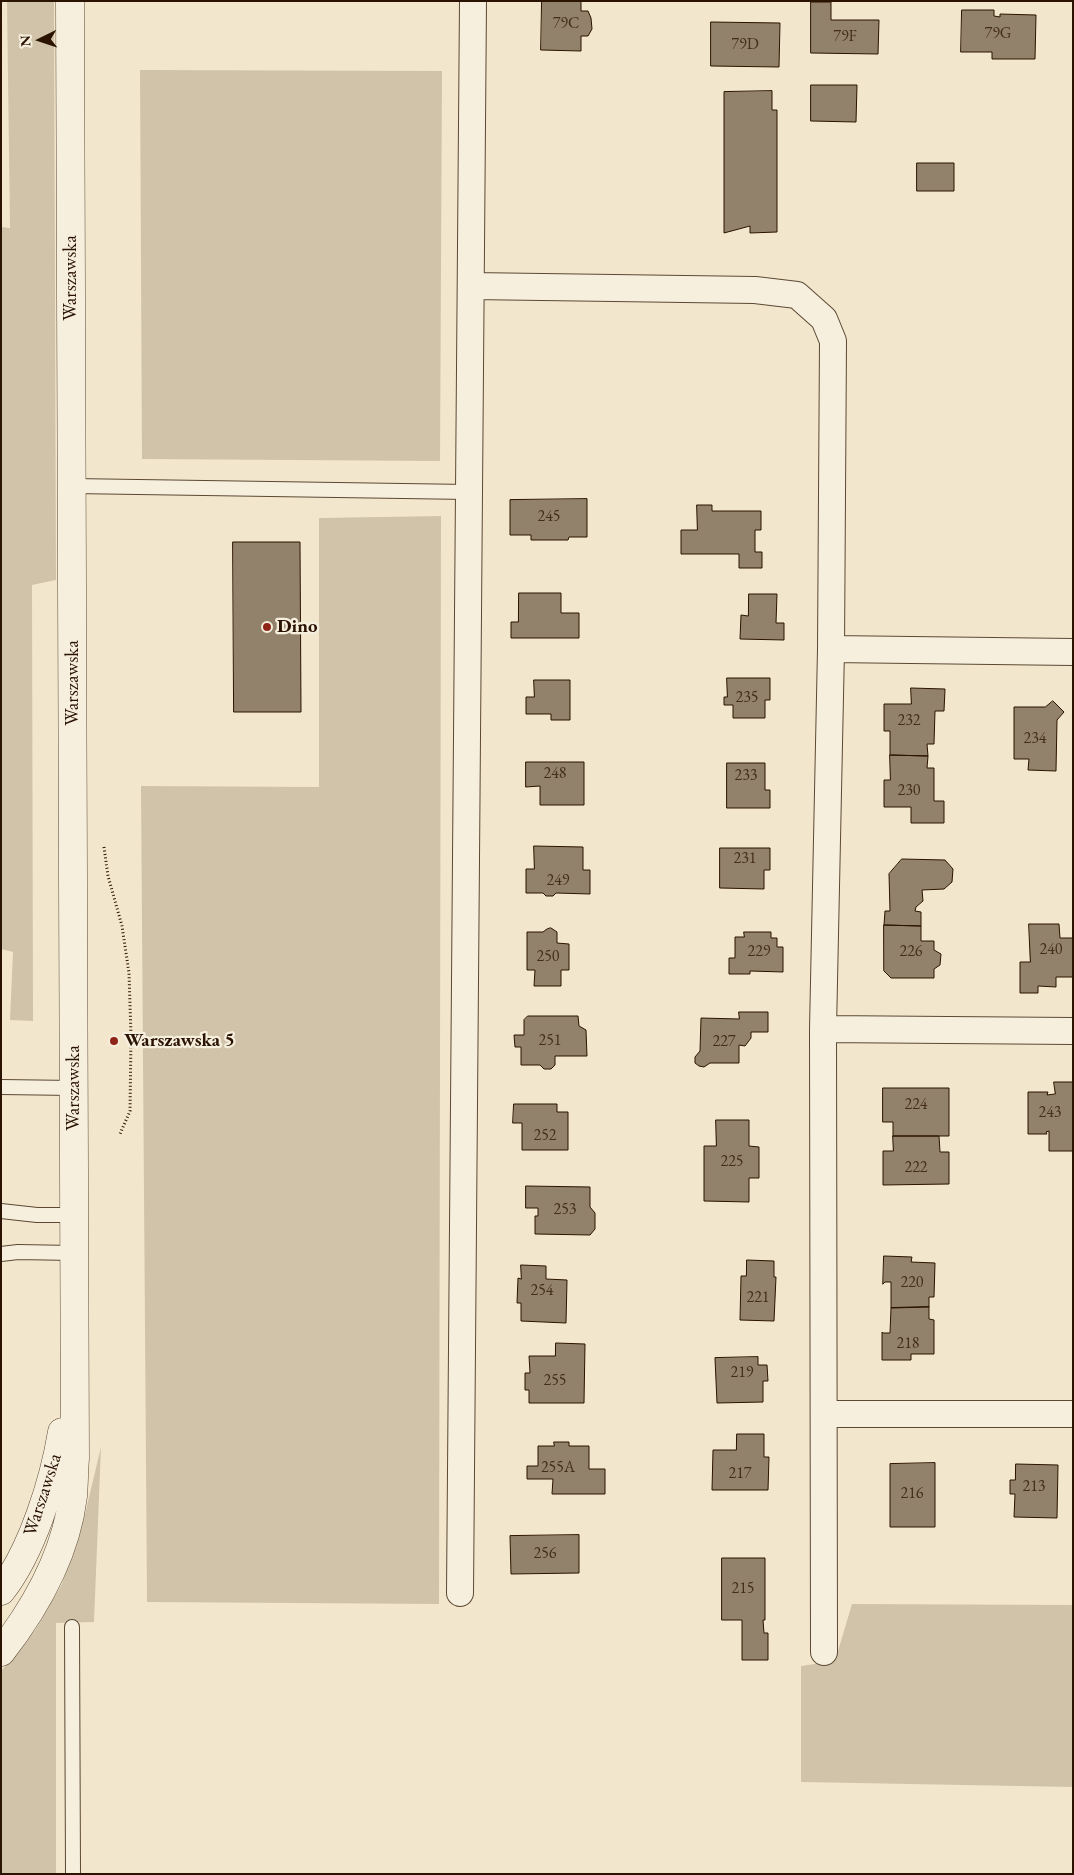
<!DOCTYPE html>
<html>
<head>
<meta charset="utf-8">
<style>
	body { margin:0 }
	#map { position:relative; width:1074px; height:1875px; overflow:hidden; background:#f2e7cd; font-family:"EB Garamond",serif }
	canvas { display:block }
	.frame { position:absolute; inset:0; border:2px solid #2a1300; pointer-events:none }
	.north { position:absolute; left:15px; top:15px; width:50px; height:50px; -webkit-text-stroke:4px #f7efde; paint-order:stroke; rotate:266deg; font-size:14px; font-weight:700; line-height:20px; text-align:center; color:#2a1300 }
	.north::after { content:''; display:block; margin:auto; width:18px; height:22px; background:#2a1300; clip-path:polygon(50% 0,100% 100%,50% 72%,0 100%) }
</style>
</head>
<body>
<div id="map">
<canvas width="1074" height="1875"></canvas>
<div class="frame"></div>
<div class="north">N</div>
</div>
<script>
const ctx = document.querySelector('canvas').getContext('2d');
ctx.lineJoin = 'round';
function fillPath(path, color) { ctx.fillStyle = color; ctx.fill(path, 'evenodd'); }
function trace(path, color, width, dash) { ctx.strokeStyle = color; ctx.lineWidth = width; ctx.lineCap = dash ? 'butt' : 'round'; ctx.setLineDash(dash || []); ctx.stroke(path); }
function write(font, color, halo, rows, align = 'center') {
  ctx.font = font + ' "EB Garamond",serif'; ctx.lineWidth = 4.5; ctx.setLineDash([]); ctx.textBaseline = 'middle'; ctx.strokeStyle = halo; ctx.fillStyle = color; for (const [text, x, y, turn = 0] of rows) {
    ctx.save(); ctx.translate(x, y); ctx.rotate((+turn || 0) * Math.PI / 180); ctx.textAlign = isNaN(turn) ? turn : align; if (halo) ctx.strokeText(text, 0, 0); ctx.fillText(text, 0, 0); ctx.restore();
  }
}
fillPath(new Path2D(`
	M 7,1 L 54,1 L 56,580 L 32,585 L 33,1021 L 10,1020 L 13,952 L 1,949 L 1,227 L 10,228 Z
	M 140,70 L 442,71 L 440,461 L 142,459 Z
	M 441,516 L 439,1604 L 147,1602 L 141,786 L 319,787 L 319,518 Z
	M 101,1447 L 94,1622 L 56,1623 L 56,1874 L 1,1874 L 1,1671 L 36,1629 L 62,1584 L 85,1514 Z
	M 852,1604 L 1073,1605 L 1073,1787 L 801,1782 L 801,1666 L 835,1661 Z`), '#d0c3aa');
const building = new Path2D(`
	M 542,1 L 581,1 L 581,11 L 588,11 L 591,18 L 592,29 L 588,36 L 581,36 L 581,51 L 541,50 Z
	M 811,2 L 831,2 L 831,20 L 879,20 L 878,54 L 811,53 Z
	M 962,10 L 994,10 L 994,16 L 1000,17 L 1000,14 L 1036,15 L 1035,59 L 992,59 L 992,52 L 961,52 Z
	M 711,22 L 780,23 L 779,67 L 711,66 Z
	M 811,85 L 857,85 L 856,122 L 811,121 Z
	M 772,91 L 772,110 L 777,110 L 777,232 L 750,233 L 750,226 L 724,233 L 724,92 Z
	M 917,163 L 954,163 L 954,191 L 917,191 Z
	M 587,499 L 587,537 L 569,537 L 568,540 L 531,540 L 531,535 L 510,535 L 510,500 Z
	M 697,505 L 712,505 L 712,511 L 761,511 L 761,530 L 755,530 L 755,552 L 762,552 L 762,568 L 739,568 L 739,554 L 681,554 L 681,530 L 697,530 Z
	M 233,542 L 300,542 L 301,712 L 234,712 Z
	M 519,593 L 561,593 L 561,613 L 579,613 L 579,638 L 511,638 L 511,622 L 518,622 Z
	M 749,594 L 777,594 L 776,623 L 784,623 L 784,640 L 740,639 L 741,615 L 748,616 Z
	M 727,678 L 770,678 L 770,700 L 765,700 L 765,718 L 733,718 L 733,705 L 724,705 L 724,697 L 727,697 Z
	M 534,680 L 570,680 L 570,720 L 551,720 L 551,714 L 526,714 L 526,697 L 534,697 Z
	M 911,688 L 945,689 L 944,711 L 935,711 L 934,744 L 927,744 L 928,756 L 890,755 L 890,731 L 884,731 L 884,704 L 911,704 Z
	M 1053,701 L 1064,712 L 1057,720 L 1056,771 L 1028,770 L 1029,759 L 1014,759 L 1014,707 L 1045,707 Z
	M 890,755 L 928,756 L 927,768 L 934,768 L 934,801 L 944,801 L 944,823 L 911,823 L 911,807 L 884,807 L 884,780 L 890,780 Z
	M 526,762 L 584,762 L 584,805 L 540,805 L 540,786 L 526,787 Z
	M 727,763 L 765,763 L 765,790 L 770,790 L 770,808 L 727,808 Z
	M 534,846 L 583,847 L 583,870 L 590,870 L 590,894 L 556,893 L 553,896 L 546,896 L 543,893 L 526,893 L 526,869 L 534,869 Z
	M 720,848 L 770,848 L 770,870 L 764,870 L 764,889 L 720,888 Z
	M 902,859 L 945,860 L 953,869 L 952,882 L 944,889 L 922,890 L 923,901 L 916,907 L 915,911 L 921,912 L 921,926 L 884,925 L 885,911 L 890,911 L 889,874 Z
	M 1029,924 L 1059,924 L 1060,938 L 1073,938 L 1073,977 L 1056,977 L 1056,987 L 1038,986 L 1038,993 L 1020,993 L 1020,962 L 1030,962 Z
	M 884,925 L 921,926 L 921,941 L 934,941 L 934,950 L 941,954 L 940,965 L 934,969 L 934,978 L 891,978 L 884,971 Z
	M 551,928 L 557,932 L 557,943 L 569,944 L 569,970 L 561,970 L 561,986 L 534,986 L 535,970 L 527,970 L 527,932 L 543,932 L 547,929 Z
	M 744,932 L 771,932 L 771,938 L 777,938 L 777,947 L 783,947 L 783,972 L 750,971 L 750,974 L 729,974 L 729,958 L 735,958 L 735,937 L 744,937 Z
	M 739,1012 L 768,1012 L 768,1032 L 751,1032 L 751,1038 L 745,1046 L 739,1045 L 739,1063 L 710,1063 L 704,1067 L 699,1066 L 695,1063 L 695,1057 L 700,1051 L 701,1018 L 739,1019 Z
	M 528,1016 L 578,1016 L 579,1026 L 586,1030 L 587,1056 L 555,1056 L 555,1065 L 551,1069 L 544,1069 L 540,1065 L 521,1065 L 521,1047 L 515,1047 L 514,1035 L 524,1035 L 524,1020 Z
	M 1054,1082 L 1073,1082 L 1073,1151 L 1049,1151 L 1049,1131 L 1046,1132 L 1047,1134 L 1028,1134 L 1028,1092 L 1048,1092 L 1047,1095 L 1055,1094 Z
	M 883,1088 L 949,1088 L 949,1136 L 893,1136 L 893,1122 L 883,1122 Z
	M 514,1104 L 557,1104 L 557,1112 L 568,1112 L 568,1150 L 522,1150 L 522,1123 L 513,1123 Z
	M 716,1120 L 749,1120 L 749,1146 L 759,1147 L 759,1178 L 749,1178 L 749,1202 L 704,1201 L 704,1146 L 716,1146 Z
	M 893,1136 L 939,1136 L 940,1152 L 949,1152 L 949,1184 L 883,1185 L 883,1151 L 893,1151 Z
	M 526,1186 L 590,1187 L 590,1207 L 595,1213 L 595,1229 L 590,1235 L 535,1234 L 535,1216 L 538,1216 L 538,1208 L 526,1208 Z
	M 884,1256 L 912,1257 L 911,1262 L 935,1263 L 934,1297 L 929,1297 L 929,1307 L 891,1308 L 891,1282 L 885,1282 L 883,1284 Z
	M 747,1260 L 774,1261 L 774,1277 L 776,1277 L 774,1321 L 740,1320 L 741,1276 L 746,1276 Z
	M 521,1265 L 546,1266 L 546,1279 L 567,1280 L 566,1323 L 521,1321 L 521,1303 L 517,1303 L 518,1278 L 521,1279 Z
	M 929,1307 L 929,1319 L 934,1320 L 934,1354 L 911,1354 L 911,1360 L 882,1360 L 882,1332 L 883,1333 L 890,1333 L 891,1308 Z
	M 556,1343 L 585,1344 L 584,1403 L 529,1403 L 529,1390 L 525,1390 L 525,1373 L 530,1373 L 529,1356 L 555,1356 Z
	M 758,1357 L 758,1365 L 767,1365 L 768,1381 L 763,1381 L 763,1402 L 717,1403 L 715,1358 Z
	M 737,1434 L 764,1434 L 764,1457 L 769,1457 L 768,1490 L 712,1490 L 713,1450 L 736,1450 Z
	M 554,1442 L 569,1442 L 569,1446 L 589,1446 L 589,1469 L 605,1469 L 605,1494 L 552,1494 L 553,1479 L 527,1479 L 527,1466 L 538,1466 L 538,1446 L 554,1446 Z
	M 935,1463 L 935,1527 L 890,1527 L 890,1464 Z
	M 1016,1464 L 1058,1465 L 1057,1518 L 1014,1517 L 1015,1494 L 1010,1494 L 1010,1480 L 1015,1480 Z
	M 579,1535 L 579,1573 L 511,1574 L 510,1536 Z
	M 722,1558 L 765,1558 L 765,1620 L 763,1620 L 764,1633 L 768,1633 L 768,1660 L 742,1660 L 742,1620 L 722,1620 Z`);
fillPath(building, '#92816b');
trace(building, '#2a1300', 1);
const service = new Path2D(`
	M 72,486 L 469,492
	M 1,1087 L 74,1088
	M 1,1211 L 37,1215 L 73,1215
	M 1,1254 L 18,1252 L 73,1253
	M 72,1627 L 73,1874`);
const minor = new Path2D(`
	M 472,286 L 755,290 L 797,295 L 824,319 L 833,341 L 831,649 L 823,1029 L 824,1652
	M 831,649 L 1073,652
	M 823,1029 L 1073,1031
	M 824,1414 L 1073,1414
	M 460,1593 L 473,1`);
const tertiary = new Path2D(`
	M 1,1591 C 32,1552 54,1481 62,1432
	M 1,1652 C 36,1607 66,1554 73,1496 C 74,1484 74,1471 75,1458 L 70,1`);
trace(service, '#5c4833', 16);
trace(minor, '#5c4833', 28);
trace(tertiary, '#5c4833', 29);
trace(new Path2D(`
	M 104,847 L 108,876 L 122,926 L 129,973 L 131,1036 L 130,1111 L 120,1134`), '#2a1300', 3, [1, 2.5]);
trace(service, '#f7efde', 14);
trace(minor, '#f7efde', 26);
trace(tertiary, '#f7efde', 28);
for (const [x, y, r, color] of [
	[267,627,5,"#8f2418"],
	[114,1041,5,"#8f2418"]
]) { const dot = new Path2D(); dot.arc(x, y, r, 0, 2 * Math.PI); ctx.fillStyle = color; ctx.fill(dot); trace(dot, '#f7efde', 2); }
write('16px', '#442e1b', null, [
	["79C",566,24],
	["79G",998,34],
	["79F",845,37],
	["79D",745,45],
	["245",549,517],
	["235",747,698],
	["232",909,721],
	["234",1035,739],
	["248",555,774],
	["233",746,776],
	["230",909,791],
	["231",745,859],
	["249",558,881],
	["240",1051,950],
	["229",759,952],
	["226",911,952],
	["250",548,957],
	["251",550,1041],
	["227",724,1042],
	["224",916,1105],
	["243",1050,1113],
	["252",545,1136],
	["225",732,1162],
	["222",916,1168],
	["253",565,1210],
	["220",912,1283],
	["254",542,1291],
	["221",758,1298],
	["218",908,1344],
	["219",742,1373],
	["255",555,1381],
	["255A",558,1468],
	["217",740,1474],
	["213",1034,1487],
	["216",912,1494],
	["256",545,1554],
	["215",743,1589]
]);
write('19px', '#2a1300', '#f7efde', [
	["Warszawska",71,278,-90],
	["Warszawska",73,683,-90],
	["Warszawska",74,1088,-90],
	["Warszawska",43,1495,-72]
]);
write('bold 19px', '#2a1300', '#f7efde', [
	["Dino",277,627],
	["Warszawska 5",124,1041]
], 'left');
</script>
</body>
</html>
